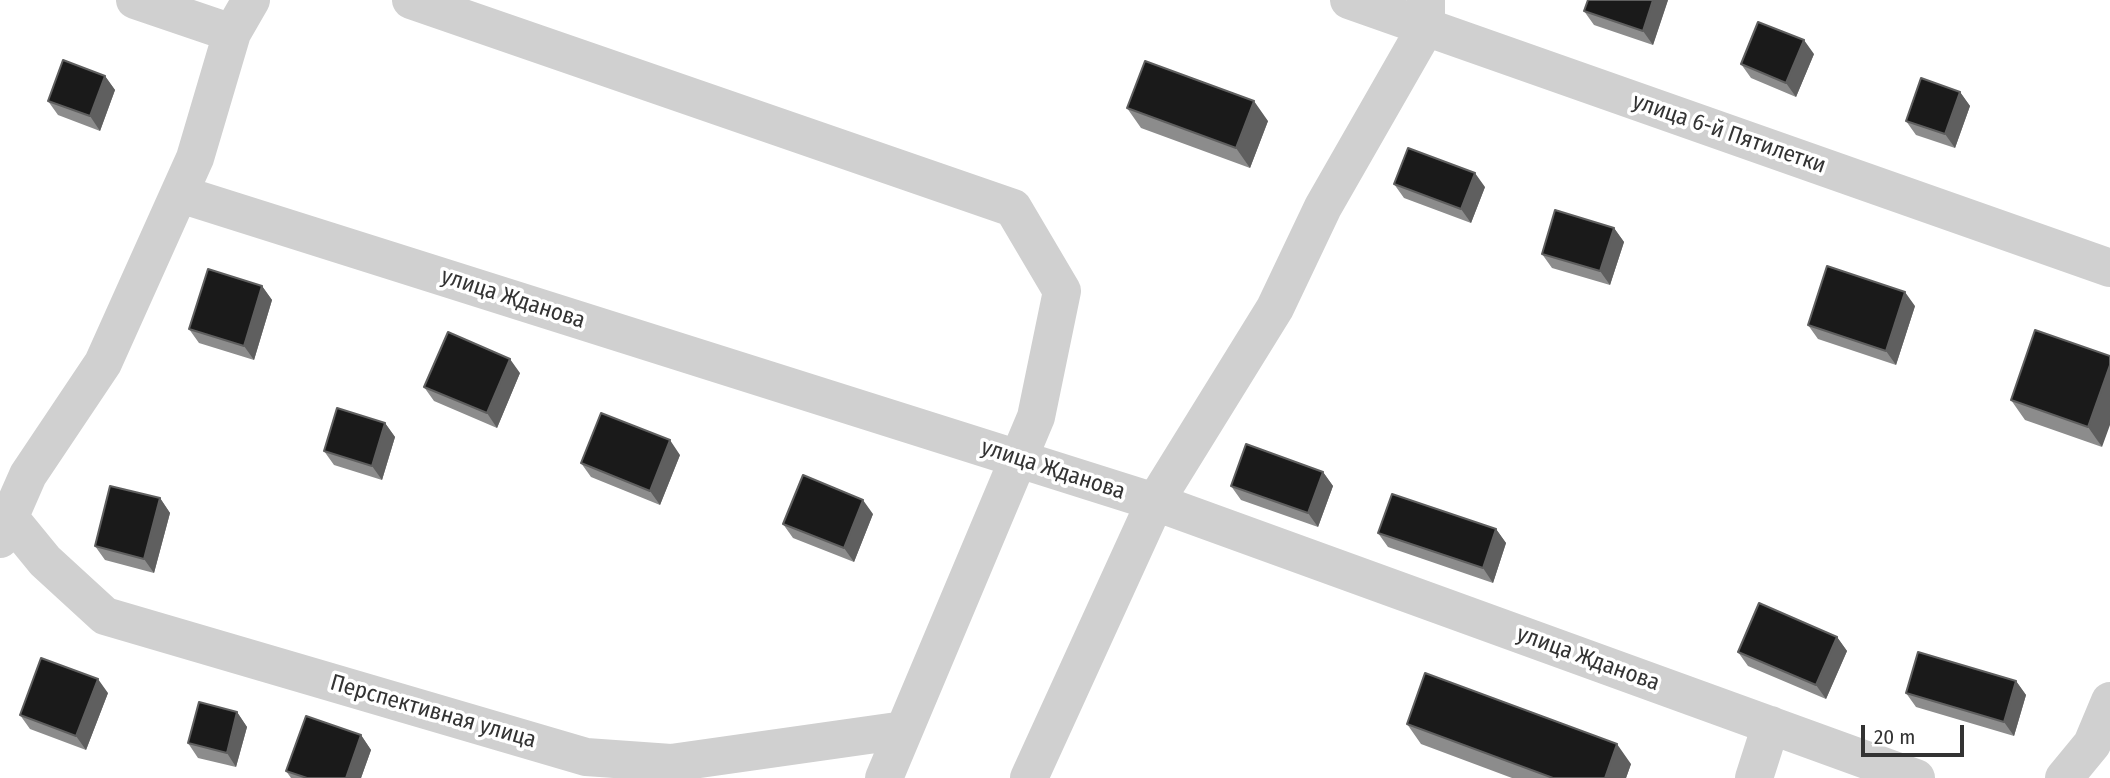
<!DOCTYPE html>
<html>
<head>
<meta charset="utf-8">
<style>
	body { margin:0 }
	#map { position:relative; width:2110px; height:778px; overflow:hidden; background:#fff; font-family:"Fira Sans Condensed",sans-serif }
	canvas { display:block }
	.scale { position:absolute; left:1861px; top:725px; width:103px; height:32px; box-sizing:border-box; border:4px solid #333; border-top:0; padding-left:9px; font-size:21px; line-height:24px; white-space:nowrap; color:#333; -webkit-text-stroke:5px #fff; paint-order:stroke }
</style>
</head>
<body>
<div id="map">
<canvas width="2110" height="778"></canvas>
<div class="scale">20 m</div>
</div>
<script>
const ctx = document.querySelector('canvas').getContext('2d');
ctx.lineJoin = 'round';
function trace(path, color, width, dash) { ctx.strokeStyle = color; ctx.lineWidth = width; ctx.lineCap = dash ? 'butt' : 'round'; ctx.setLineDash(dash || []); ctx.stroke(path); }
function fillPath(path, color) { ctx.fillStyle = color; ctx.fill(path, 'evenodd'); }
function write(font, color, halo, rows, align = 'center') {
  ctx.font = font + ' "Fira Sans Condensed",sans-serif'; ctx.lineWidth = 7; ctx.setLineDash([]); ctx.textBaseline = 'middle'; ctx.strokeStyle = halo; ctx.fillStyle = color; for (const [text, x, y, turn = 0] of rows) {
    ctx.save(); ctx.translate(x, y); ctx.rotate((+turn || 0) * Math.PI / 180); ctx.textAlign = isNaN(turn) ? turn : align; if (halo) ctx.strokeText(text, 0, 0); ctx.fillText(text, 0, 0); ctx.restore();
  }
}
trace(new Path2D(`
	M 135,0 L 232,33
	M 411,0 L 1013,208 L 1062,291 L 1036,417 L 884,778
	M 1349,0 L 2110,268
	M 180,194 L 1155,502 L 1916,778
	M 9,517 L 45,561 L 105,616 L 586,757 L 671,763 L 904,730
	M 0,539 L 28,475 L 103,363 L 195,158 L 232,33 L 251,0
	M 1029,778 L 1155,502 L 1275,308 L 1323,207 L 1426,27 L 1426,0
	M 1754,778 L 1771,725
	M 2064,778 L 2092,744 L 2110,701`), '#d0d0d0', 38);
fillPath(new Path2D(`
	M 1668,0 L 1653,45 L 1594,25 L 1584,11 Z
	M 1814,54 L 1796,97 L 1751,78 L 1741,64 Z
	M 105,76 L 115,90 L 100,131 L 58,115 L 48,101 Z
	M 1960,92 L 1970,106 L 1955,148 L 1916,135 L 1906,121 Z
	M 1127,108 L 1268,121 L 1250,168 L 1141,128 Z
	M 1394,184 L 1485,187 L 1471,223 L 1404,198 Z
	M 1614,228 L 1624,242 L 1610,285 L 1552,268 L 1542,254 Z
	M 262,286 L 272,300 L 254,360 L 199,343 L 189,329 Z
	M 1915,306 L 1896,365 L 1818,339 L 1808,325 Z
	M 2035,330 L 2102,447 L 2025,420 L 2011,400 Z
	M 520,373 L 497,428 L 434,401 L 424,387 Z
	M 385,423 L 395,437 L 382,480 L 334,465 L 324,451 Z
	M 680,455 L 660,505 L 591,477 L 581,463 Z
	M 1323,472 L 1333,486 L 1318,527 L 1241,500 L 1231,486 Z
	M 160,498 L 170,513 L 154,573 L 105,560 L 95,546 Z
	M 873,514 L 854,562 L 793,538 L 783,524 Z
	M 1496,529 L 1506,543 L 1493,583 L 1388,547 L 1378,533 Z
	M 1837,637 L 1847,651 L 1826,699 L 1748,666 L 1738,652 Z
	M 2016,681 L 2026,695 L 2014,736 L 1916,707 L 1906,693 Z
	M 108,693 L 86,750 L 30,729 L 20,715 Z
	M 237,712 L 247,727 L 236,767 L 198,758 L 188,743 Z
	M 1407,724 L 1631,764 L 1626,778 L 1512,778 L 1421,744 Z
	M 361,735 L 371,750 L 361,778 L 291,778 L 286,771 Z`), '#8c8c8c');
fillPath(new Path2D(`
	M 1653,0 L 1668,0 L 1653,45 L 1643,31 Z
	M 1804,40 L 1814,54 L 1796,97 L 1786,83 Z
	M 105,76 L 115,90 L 100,131 L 90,116 Z
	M 1960,92 L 1970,106 L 1955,148 L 1945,134 Z
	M 1254,101 L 1268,121 L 1250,168 L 1236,148 Z
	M 1475,173 L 1485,187 L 1471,223 L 1461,209 Z
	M 1614,228 L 1624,242 L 1610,285 L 1600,271 Z
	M 262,286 L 272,300 L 254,360 L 244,346 Z
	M 1905,292 L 1915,306 L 1896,365 L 1886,351 Z
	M 510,359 L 520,373 L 497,428 L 487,413 Z
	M 2110,365 L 2110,425 L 2102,447 L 2088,427 Z
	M 385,423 L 395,437 L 382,480 L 372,466 Z
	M 670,440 L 680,455 L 660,505 L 650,491 Z
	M 1323,472 L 1333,486 L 1318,527 L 1308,513 Z
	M 160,498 L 170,513 L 154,573 L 144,559 Z
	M 863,500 L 873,514 L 854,562 L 844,548 Z
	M 1496,529 L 1506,543 L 1493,583 L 1483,568 Z
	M 1837,637 L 1847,651 L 1826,699 L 1816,685 Z
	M 98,679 L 108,693 L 86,750 L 76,736 Z
	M 2016,681 L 2026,695 L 2014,736 L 2004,722 Z
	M 237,712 L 247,727 L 236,767 L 227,753 Z
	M 361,735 L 371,750 L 361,778 L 346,778 Z
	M 1617,744 L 1631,764 L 1626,778 L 1605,778 Z`), '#5f5f5f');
const building = new Path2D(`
	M 1588,0 L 1653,0 L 1643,31 L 1584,11 Z
	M 1758,22 L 1804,40 L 1786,83 L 1741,64 Z
	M 63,60 L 105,76 L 90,116 L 48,101 Z
	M 1145,61 L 1254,101 L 1236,148 L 1127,108 Z
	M 1921,78 L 1960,92 L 1945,134 L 1906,121 Z
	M 1408,148 L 1475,173 L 1461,209 L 1394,184 Z
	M 1555,210 L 1614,228 L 1600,271 L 1542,254 Z
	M 1827,266 L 1905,292 L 1886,351 L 1808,325 Z
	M 208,269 L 262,286 L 244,346 L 189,329 Z
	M 2035,330 L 2110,356 L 2110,365 L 2088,427 L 2011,400 Z
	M 448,332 L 510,359 L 487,413 L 424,387 Z
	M 337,408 L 385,423 L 372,466 L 324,451 Z
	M 601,413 L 670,440 L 650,491 L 581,463 Z
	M 1246,444 L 1323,472 L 1308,513 L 1231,486 Z
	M 803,475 L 863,500 L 844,548 L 783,524 Z
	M 110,486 L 160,498 L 144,559 L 95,546 Z
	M 1392,494 L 1496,529 L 1483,568 L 1378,533 Z
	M 1759,603 L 1837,637 L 1816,685 L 1738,652 Z
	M 1918,652 L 2016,681 L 2004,722 L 1906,693 Z
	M 41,658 L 98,679 L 76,736 L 20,715 Z
	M 1425,673 L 1617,744 L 1605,778 L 1553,778 L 1407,724 Z
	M 199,702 L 237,712 L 227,753 L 188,743 Z
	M 306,716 L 361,735 L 346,778 L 307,778 L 286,771 Z`);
fillPath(building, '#1a1a1a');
trace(building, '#5f5f5f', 2);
write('23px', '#333', '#fff', [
	["улица 6-й Пятилетки",1729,134,19],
	["улица Жданова",513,299,18],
	["улица Жданова",1053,470,18],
	["улица Жданова",1588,659,20],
	["Перспективная улица",433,712,16]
]);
</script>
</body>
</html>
